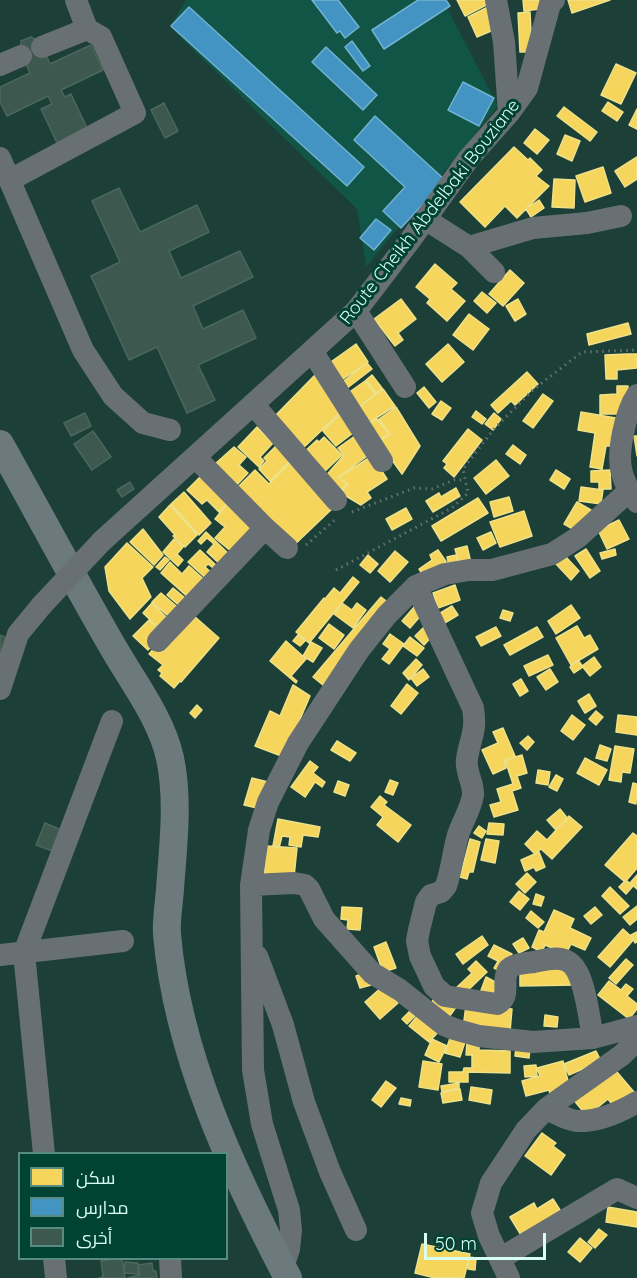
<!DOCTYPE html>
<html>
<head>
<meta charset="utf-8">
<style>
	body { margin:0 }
	#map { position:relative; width:637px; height:1278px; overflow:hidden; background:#1c3f37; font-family:Quicksand,Cairo,sans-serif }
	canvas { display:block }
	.legend { position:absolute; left:18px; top:1152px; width:210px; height:108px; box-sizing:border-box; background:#004234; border:2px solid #568d80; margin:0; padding:8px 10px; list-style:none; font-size:18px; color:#d8fdf1 }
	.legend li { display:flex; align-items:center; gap:12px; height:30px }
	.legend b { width:30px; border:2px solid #568d80 }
	.scale { position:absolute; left:424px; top:1233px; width:122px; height:27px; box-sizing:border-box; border:3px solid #d8fdf1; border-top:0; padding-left:8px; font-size:18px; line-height:21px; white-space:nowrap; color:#d8fdf1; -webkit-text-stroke:4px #004234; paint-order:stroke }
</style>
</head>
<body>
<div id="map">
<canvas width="637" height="1278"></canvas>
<ul class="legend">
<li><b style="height:16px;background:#f6d55c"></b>سكن</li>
<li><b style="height:16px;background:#4393c3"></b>مدارس</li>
<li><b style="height:16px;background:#3d584e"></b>أخرى</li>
</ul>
<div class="scale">50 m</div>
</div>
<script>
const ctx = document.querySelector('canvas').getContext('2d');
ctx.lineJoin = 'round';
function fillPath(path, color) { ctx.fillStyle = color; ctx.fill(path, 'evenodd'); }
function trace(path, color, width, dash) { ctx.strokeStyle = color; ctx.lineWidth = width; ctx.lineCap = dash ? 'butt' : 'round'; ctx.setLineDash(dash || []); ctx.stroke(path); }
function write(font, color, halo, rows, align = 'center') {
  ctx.font = font + ' Quicksand,sans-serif'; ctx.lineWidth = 6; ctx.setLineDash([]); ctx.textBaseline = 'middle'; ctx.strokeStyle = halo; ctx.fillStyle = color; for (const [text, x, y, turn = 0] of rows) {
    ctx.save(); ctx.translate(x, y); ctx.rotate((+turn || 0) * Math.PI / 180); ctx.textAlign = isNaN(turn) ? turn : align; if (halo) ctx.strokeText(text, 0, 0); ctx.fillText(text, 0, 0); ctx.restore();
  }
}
fillPath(new Path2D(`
	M 186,0 L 443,0 L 498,106 L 366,267 L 357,209 L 170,27 Z`), '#105546');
const homes = new Path2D(`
	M 457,0 L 490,0 L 492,2 L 465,16 Z
	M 523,0 L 539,0 L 540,9 L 524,11 Z
	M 568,0 L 610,0 L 572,13 Z
	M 488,7 L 498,28 L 477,37 L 468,17 Z
	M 530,12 L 532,52 L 520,52 L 518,13 Z
	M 616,64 L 636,73 L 621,104 L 601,95 Z
	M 608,102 L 623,112 L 617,121 L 602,111 Z
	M 564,107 L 597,132 L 590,141 L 557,116 Z
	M 637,109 L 637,129 L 629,125 Z
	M 535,129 L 549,140 L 537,154 L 524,143 Z
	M 565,135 L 580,141 L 572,161 L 557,154 Z
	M 514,147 L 528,160 L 530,158 L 542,170 L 536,176 L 549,186 L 517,218 L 505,206 L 485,227 L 460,202 Z
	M 637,157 L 637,179 L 625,187 L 615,171 Z
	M 603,167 L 611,193 L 585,202 L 576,176 Z
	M 554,179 L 575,180 L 574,208 L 552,207 Z
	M 539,200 L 544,208 L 531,217 L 526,209 Z
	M 435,264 L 457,283 L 451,289 L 465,301 L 447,321 L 427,303 L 430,299 L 416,287 Z
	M 510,270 L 524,283 L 503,306 L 489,294 Z
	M 482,292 L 496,303 L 487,313 L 474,301 Z
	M 401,299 L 416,319 L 398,333 L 403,340 L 395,346 L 374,319 Z
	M 518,299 L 526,314 L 515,321 L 506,306 Z
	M 469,314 L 489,329 L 473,350 L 453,335 Z
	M 628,323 L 631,334 L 589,345 L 587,334 Z
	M 356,344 L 368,362 L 340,381 L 328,364 Z
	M 448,344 L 464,362 L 442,382 L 426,364 Z
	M 627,354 L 637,354 L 637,368 L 617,370 L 617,379 L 606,379 L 605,355 Z
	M 367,363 L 372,369 L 346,389 L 341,383 Z
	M 527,372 L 538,384 L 515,405 L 511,401 L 498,413 L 491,405 Z
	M 315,375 L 344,409 L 302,449 L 273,418 Z
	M 372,375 L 382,388 L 376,393 L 366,380 Z
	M 365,381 L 375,394 L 359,407 L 348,393 Z
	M 617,386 L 628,386 L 627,414 L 600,414 L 600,395 L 617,394 Z
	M 424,387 L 436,402 L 429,408 L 417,393 Z
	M 383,389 L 395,406 L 367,424 L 356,410 Z
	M 543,394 L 553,401 L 533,428 L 523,421 Z
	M 441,401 L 451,408 L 442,420 L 432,414 Z
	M 396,407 L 420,446 L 402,474 L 379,442 L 390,434 L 379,419 Z
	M 476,411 L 486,419 L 482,424 L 472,417 Z
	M 343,412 L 353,433 L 336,446 L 323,431 Z
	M 581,412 L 616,418 L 611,446 L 606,446 L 602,469 L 590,467 L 595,433 L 578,430 Z
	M 494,413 L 501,419 L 493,430 L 485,424 Z
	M 377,419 L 389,434 L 379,440 L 368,425 Z
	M 257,427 L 273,443 L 260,457 L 264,461 L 259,467 L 238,447 Z
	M 468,429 L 482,440 L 454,477 L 444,468 L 447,464 L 443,461 Z
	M 359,433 L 373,452 L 338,477 L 347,484 L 340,492 L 324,478 L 344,455 L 338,448 Z
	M 634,436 L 637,436 L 637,456 Z
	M 324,437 L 342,455 L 323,473 L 303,453 L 317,440 L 319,442 Z
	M 277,445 L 291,460 L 270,481 L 259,469 L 267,461 L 264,458 Z
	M 513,445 L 526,455 L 520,464 L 506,454 Z
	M 234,447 L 246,457 L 239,465 L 248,473 L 232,490 L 215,464 Z
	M 372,456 L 387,479 L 367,492 L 371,498 L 361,505 L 341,493 L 348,484 L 339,477 Z
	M 496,460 L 509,476 L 486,494 L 474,478 Z
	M 292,461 L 335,506 L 290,549 L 234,491 L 255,470 L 269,484 Z
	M 556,470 L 570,479 L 564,489 L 550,480 Z
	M 610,470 L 611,489 L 599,489 L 599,482 L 591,482 L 591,471 Z
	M 200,477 L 227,503 L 219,512 L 207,500 L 202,504 L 187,490 Z
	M 581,487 L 603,490 L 601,504 L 579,501 Z
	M 456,488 L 460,496 L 433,512 L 426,501 L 439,493 L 441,497 Z
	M 184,492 L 211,523 L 199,535 L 171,504 Z
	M 509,497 L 513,511 L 494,517 L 490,502 Z
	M 478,498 L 488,513 L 441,541 L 432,526 Z
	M 577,502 L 591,510 L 578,532 L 564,524 Z
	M 227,504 L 253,528 L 232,552 L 215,538 L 225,527 L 215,519 Z
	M 170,505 L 197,535 L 185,547 L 173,536 L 175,535 L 159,517 Z
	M 406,508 L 412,519 L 392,530 L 386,519 Z
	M 524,511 L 532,536 L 500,547 L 490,522 Z
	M 619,520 L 629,539 L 607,549 L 598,530 Z
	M 143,529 L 163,555 L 154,565 L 130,542 Z
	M 206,532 L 232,557 L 223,567 L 207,552 L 214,544 L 207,538 L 201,544 L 198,541 Z
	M 491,532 L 496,543 L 483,550 L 477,538 Z
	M 174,539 L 183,547 L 177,554 L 183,560 L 178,566 L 163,552 Z
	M 127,543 L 153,567 L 142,578 L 151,597 L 130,619 L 109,591 L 105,567 Z
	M 467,546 L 471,563 L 460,566 L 455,549 Z
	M 586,549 L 600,571 L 590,578 L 575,556 Z
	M 615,549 L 616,555 L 602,559 L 600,553 Z
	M 200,550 L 219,568 L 217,571 L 208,564 L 205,567 L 214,575 L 209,581 L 188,562 Z
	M 438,550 L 447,563 L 424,578 L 419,569 L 432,560 L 430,555 Z
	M 395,551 L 408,562 L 390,582 L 378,571 Z
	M 368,555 L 378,564 L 370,573 L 360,565 Z
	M 456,555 L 458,564 L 449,565 L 447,557 Z
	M 565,556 L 579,571 L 571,580 L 556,564 Z
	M 165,557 L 169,560 L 160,570 L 156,567 Z
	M 170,562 L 182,574 L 189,566 L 209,584 L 190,599 L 161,573 Z
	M 353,577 L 359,582 L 309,643 L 296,632 L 324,598 L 325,599 L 334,588 L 340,593 Z
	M 455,585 L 460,600 L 438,608 L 433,593 Z
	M 173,588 L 190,602 L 183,609 L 167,595 Z
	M 161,593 L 183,612 L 174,621 L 152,602 Z
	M 381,597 L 390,604 L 323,685 L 313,677 Z
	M 152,603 L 171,622 L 162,631 L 143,613 Z
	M 342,603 L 352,610 L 357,603 L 366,610 L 353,628 L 334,614 Z
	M 571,605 L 580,618 L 556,634 L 548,621 Z
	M 415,606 L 423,613 L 410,628 L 402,621 Z
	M 452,606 L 458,615 L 443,624 L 437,615 Z
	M 503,610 L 513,613 L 510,621 L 500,618 Z
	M 194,616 L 219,638 L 181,682 L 180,681 L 174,688 L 160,676 L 162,673 L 158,670 L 163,665 L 149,654 L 156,646 L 163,652 Z
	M 149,620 L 159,631 L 153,645 L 148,650 L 133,636 Z
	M 329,624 L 344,635 L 334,649 L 319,638 Z
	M 427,624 L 434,634 L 424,645 L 415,636 Z
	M 577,626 L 584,638 L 590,635 L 598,649 L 571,665 L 556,638 Z
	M 496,627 L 501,636 L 481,646 L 476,637 Z
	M 537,627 L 543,637 L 510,655 L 504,645 Z
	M 390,634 L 404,644 L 389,664 L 382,659 L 390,649 L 383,644 Z
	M 298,635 L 305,641 L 300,646 L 293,641 Z
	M 410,637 L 424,648 L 417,656 L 403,646 Z
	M 286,641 L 306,659 L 291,676 L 297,681 L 296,683 L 270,661 Z
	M 311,642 L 322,648 L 313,662 L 303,656 Z
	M 548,655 L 553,665 L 529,676 L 524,666 Z
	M 594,657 L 601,667 L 590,676 L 582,666 Z
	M 416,659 L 422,665 L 409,680 L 403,673 Z
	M 578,660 L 583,667 L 574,673 L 570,667 Z
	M 423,669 L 429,677 L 417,686 L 411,678 Z
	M 550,669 L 558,682 L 546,690 L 537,677 Z
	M 521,679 L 528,691 L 520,696 L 513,684 Z
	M 407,684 L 418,693 L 401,714 L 391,706 Z
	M 293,685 L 310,696 L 284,757 L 255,746 L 270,711 L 280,716 Z
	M 589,694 L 596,706 L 585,713 L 578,701 Z
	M 197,705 L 202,710 L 195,718 L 190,713 Z
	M 596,711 L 603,717 L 596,725 L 589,719 Z
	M 572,715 L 585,725 L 573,740 L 561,731 Z
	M 618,715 L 637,717 L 637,735 L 616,732 Z
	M 503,728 L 515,756 L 504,762 L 506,768 L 493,774 L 482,750 L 498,743 L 493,732 Z
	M 528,736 L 534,742 L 527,750 L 520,743 Z
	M 337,741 L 356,753 L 350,761 L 331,750 Z
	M 600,745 L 611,749 L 607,761 L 596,758 Z
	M 615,746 L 634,749 L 630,773 L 622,772 L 621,782 L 609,780 Z
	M 522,755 L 527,773 L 517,776 L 521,788 L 512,791 L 518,810 L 494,817 L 490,805 L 501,802 L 497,789 L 513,784 L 505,760 Z
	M 585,758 L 607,770 L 599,785 L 577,773 Z
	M 310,761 L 318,767 L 313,773 L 325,782 L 322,787 L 315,782 L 305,797 L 291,787 Z
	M 538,770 L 550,772 L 548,785 L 536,783 Z
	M 556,775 L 563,779 L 557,791 L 549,787 Z
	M 252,778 L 268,782 L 261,809 L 244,805 Z
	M 390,780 L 398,783 L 393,795 L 385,792 Z
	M 338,781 L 349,785 L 345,796 L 334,792 Z
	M 633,783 L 637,784 L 636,804 L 629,802 Z
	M 380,796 L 387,802 L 384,805 L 411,825 L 398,842 L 377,825 L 383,817 L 371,807 Z
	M 560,809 L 568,819 L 555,829 L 547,820 Z
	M 569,816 L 582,827 L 552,859 L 541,849 L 535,854 L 525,844 L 537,831 L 547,840 Z
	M 278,819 L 320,827 L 318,837 L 303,835 L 301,847 L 289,845 L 290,837 L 282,836 L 279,848 L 273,846 Z
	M 489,823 L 504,824 L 503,835 L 487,834 Z
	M 479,826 L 486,831 L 482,838 L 474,833 Z
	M 633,833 L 637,836 L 637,868 L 625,882 L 605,865 Z
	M 470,839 L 480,842 L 473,872 L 469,872 L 467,879 L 460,877 Z
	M 486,839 L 499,841 L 495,863 L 481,860 Z
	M 267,846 L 297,848 L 294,877 L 264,876 Z
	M 539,852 L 545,867 L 536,871 L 534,867 L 525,871 L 521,860 Z
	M 527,873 L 536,882 L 525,893 L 516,884 Z
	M 637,875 L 637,889 L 630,883 Z
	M 626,880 L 633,886 L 626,894 L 619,887 Z
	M 610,887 L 629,906 L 620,914 L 602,896 Z
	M 519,891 L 529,899 L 520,910 L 510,902 Z
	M 536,894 L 544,897 L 541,906 L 533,904 Z
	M 637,906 L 637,919 L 630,925 L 623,917 Z
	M 342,907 L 362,908 L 360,930 L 347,929 L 348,920 L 341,919 Z
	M 595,907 L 602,915 L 591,924 L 584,916 Z
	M 554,910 L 574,919 L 570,928 L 591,938 L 585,950 L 571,944 L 566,954 L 545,945 L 542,952 L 532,947 L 539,930 L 544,932 Z
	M 531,911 L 544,922 L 538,928 L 526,918 Z
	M 623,929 L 634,939 L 610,967 L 598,957 Z
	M 637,932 L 637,942 L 635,943 L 631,935 Z
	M 482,936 L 488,945 L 463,964 L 456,954 Z
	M 523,938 L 529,948 L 519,953 L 513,944 Z
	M 386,942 L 396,968 L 383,972 L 374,947 Z
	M 494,945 L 512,954 L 502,972 L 494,968 L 498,961 L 488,956 Z
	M 626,959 L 633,965 L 616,984 L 609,978 Z
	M 476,961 L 487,972 L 463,995 L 456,988 L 472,973 L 468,969 Z
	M 570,967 L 576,985 L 520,986 L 520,968 Z
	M 367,972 L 371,985 L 360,988 L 356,976 Z
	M 486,977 L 503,986 L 501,1001 L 480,993 Z
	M 609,981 L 621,990 L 626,984 L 633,989 L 627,996 L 637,1004 L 637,1009 L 629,1019 L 598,995 Z
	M 383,986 L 398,1003 L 380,1019 L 365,1002 Z
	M 437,994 L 456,1007 L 445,1023 L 430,1005 Z
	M 466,1005 L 512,1009 L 510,1032 L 463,1028 Z
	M 410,1011 L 415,1016 L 407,1024 L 402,1019 Z
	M 420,1013 L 440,1030 L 429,1042 L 409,1026 Z
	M 545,1015 L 558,1017 L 557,1027 L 544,1026 Z
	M 450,1038 L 465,1042 L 460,1057 L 445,1053 Z
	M 479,1038 L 479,1050 L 510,1051 L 510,1073 L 468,1072 L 468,1082 L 449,1082 L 449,1072 L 463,1072 L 464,1068 L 472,1068 L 472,1055 L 466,1055 L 467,1042 Z
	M 432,1039 L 447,1046 L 439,1062 L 425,1055 Z
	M 516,1047 L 530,1049 L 529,1058 L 515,1056 Z
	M 596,1051 L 601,1061 L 569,1075 L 564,1064 Z
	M 423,1061 L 442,1064 L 438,1090 L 419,1087 Z
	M 563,1061 L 570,1089 L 550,1094 L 549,1090 L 526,1096 L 522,1081 L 540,1076 L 537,1068 Z
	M 536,1065 L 537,1076 L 525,1077 L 524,1066 Z
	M 611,1065 L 634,1092 L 615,1108 L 608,1099 L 587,1116 L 572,1098 Z
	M 386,1081 L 396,1088 L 381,1107 L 372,1100 Z
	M 459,1083 L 459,1088 L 442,1092 L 441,1086 Z
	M 471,1087 L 492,1090 L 490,1104 L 469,1100 Z
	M 460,1089 L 462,1100 L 443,1103 L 441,1093 Z
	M 401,1098 L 411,1100 L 410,1106 L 399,1104 Z
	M 542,1133 L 556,1143 L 553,1146 L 565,1155 L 551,1175 L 525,1156 Z
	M 553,1199 L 560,1210 L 524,1240 L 510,1217 L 534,1203 L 537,1209 Z
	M 608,1207 L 637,1212 L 637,1227 L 606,1222 Z
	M 599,1229 L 607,1235 L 595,1248 L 588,1242 Z
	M 580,1238 L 592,1248 L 580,1262 L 568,1252 Z
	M 422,1244 L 470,1254 L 464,1278 L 435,1278 L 415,1273 Z
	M 469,1257 L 476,1258 L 475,1270 L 468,1269 Z`);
fillPath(homes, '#f6d55c');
trace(homes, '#ede189', 1.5);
const schools = new Path2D(`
	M 312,0 L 338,0 L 359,27 L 345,38 L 340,31 L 337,33 Z
	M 418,0 L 446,0 L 450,6 L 384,49 L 372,30 Z
	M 189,7 L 364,167 L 347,186 L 171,26 Z
	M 352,41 L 370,66 L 363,71 L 345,47 Z
	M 326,47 L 377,95 L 363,110 L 312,62 Z
	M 463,82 L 494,98 L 479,126 L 448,110 Z
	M 375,116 L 445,180 L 401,228 L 383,211 L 405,187 L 354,140 Z
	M 376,219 L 391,230 L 374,250 L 360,238 Z`);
fillPath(schools, '#4393c3');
trace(schools, '#70b3d1', 1.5);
const building = new Path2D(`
	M 31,37 L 40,42 L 50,64 L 91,45 L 103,70 L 61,90 L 65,97 L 71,94 L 88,130 L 58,145 L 41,109 L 52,104 L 48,96 L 7,116 L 0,102 L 0,87 L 30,73 L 20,52 L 21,41 Z
	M 164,103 L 178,131 L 165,138 L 151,110 Z
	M 119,188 L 140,232 L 197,205 L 209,232 L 169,251 L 181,278 L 240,251 L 253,277 L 193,306 L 203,329 L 243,310 L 256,338 L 198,365 L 215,400 L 187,413 L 157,347 L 129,360 L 91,276 L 120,262 L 92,201 Z
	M 85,413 L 91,426 L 71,436 L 64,423 Z
	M 93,431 L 111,457 L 92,470 L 74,444 Z
	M 130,482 L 134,489 L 122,497 L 117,490 Z
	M 0,635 L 8,639 L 0,654 Z
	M 45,823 L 66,832 L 58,853 L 36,845 Z
	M 122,1258 L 125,1278 L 99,1278 L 103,1277 L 101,1261 Z
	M 125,1262 L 138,1263 L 138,1274 L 124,1273 Z
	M 152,1263 L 153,1271 L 156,1271 L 157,1278 L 127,1278 L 140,1275 L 138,1265 Z`);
fillPath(building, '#3d584e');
trace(building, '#4c675c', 1.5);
trace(new Path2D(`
	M 352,512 L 414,488 L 432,489 L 454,480 L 465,480
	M 306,545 L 337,518
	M 336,570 L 452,508 L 468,493 L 463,469 L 494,429 L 534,389 L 582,352 L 637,350`), '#657373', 3, [1.5, 4.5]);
trace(new Path2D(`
	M 496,0 L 504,42 L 509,113
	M 42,47 L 87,29
	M 0,65 L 21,56
	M 0,158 L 83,350 L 113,396 L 143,423 L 170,430
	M 10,180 L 135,113 L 101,37 L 87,29 L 76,0
	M 425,219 L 469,247 L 494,272
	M 469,247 L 533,228 L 587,223 L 621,216
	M 356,311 L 405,387
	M 312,351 L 382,461
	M 637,395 C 626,411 616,453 622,473 C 625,484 630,493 637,502
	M 253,404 L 336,500
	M 195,457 L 265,528 L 287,548
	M 102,541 L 356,311 L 411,239 L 469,158 L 509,113 L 527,88 L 550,4 L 554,0
	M 416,586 L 473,708 C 477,732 470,738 467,759 C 465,772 474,783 473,795 C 471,809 462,822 458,835 C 453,852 452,869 446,886 L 441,892 L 431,895 L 426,902 L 419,930 L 417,941 L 420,956 L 434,986 L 445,996 L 497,1004 C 512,996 501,982 508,970 C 512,964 527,963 534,962 C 544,960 557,956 567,961 C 585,969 589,1019 593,1038
	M 158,641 L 265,528
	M 0,689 L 18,634 L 42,605
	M 251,885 L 294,883 L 305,885 L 309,889 L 324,919 L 372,973 L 400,990 L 444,1025 L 454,1029 L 479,1036 L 533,1042 L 593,1038 L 637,1026
	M 0,955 L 123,941
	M 257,956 L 283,1025 L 304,1102 L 330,1172 L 356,1230
	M 546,1109 C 556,1113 566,1120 577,1121 C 597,1122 620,1112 637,1102
	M 44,1154 L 24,953 L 112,721
	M 54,1258 L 56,1278
	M 170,1258 L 171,1278
	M 501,1258 L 617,1189 L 637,1198
	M 283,1267 L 289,1249 L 291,1230 L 289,1210 L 262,1124 L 253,1070 L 251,885 L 259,830 L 268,802 L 298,743 L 359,650 L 387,615 L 416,586 L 445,574 L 469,570 L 492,570 L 552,554 L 577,538 L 629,491
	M 509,1278 L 489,1236 L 482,1213 L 491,1183 L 526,1130 L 546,1109 L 622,1055 L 637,1040`), '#687074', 22);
trace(new Path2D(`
	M 0,444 C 37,510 72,576 110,642 C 130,678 161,717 170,758 C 179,800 173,847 170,889 C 169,904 166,920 167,934 C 177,1054 233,1173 288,1278`), '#6c797d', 28);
trace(new Path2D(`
	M 42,605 L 102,541`), '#687074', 22);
write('18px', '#d8fdf1', '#004234', [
	["Route Cheikh Abdelbaki Bouziane",430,212,-52]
]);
</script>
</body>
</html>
